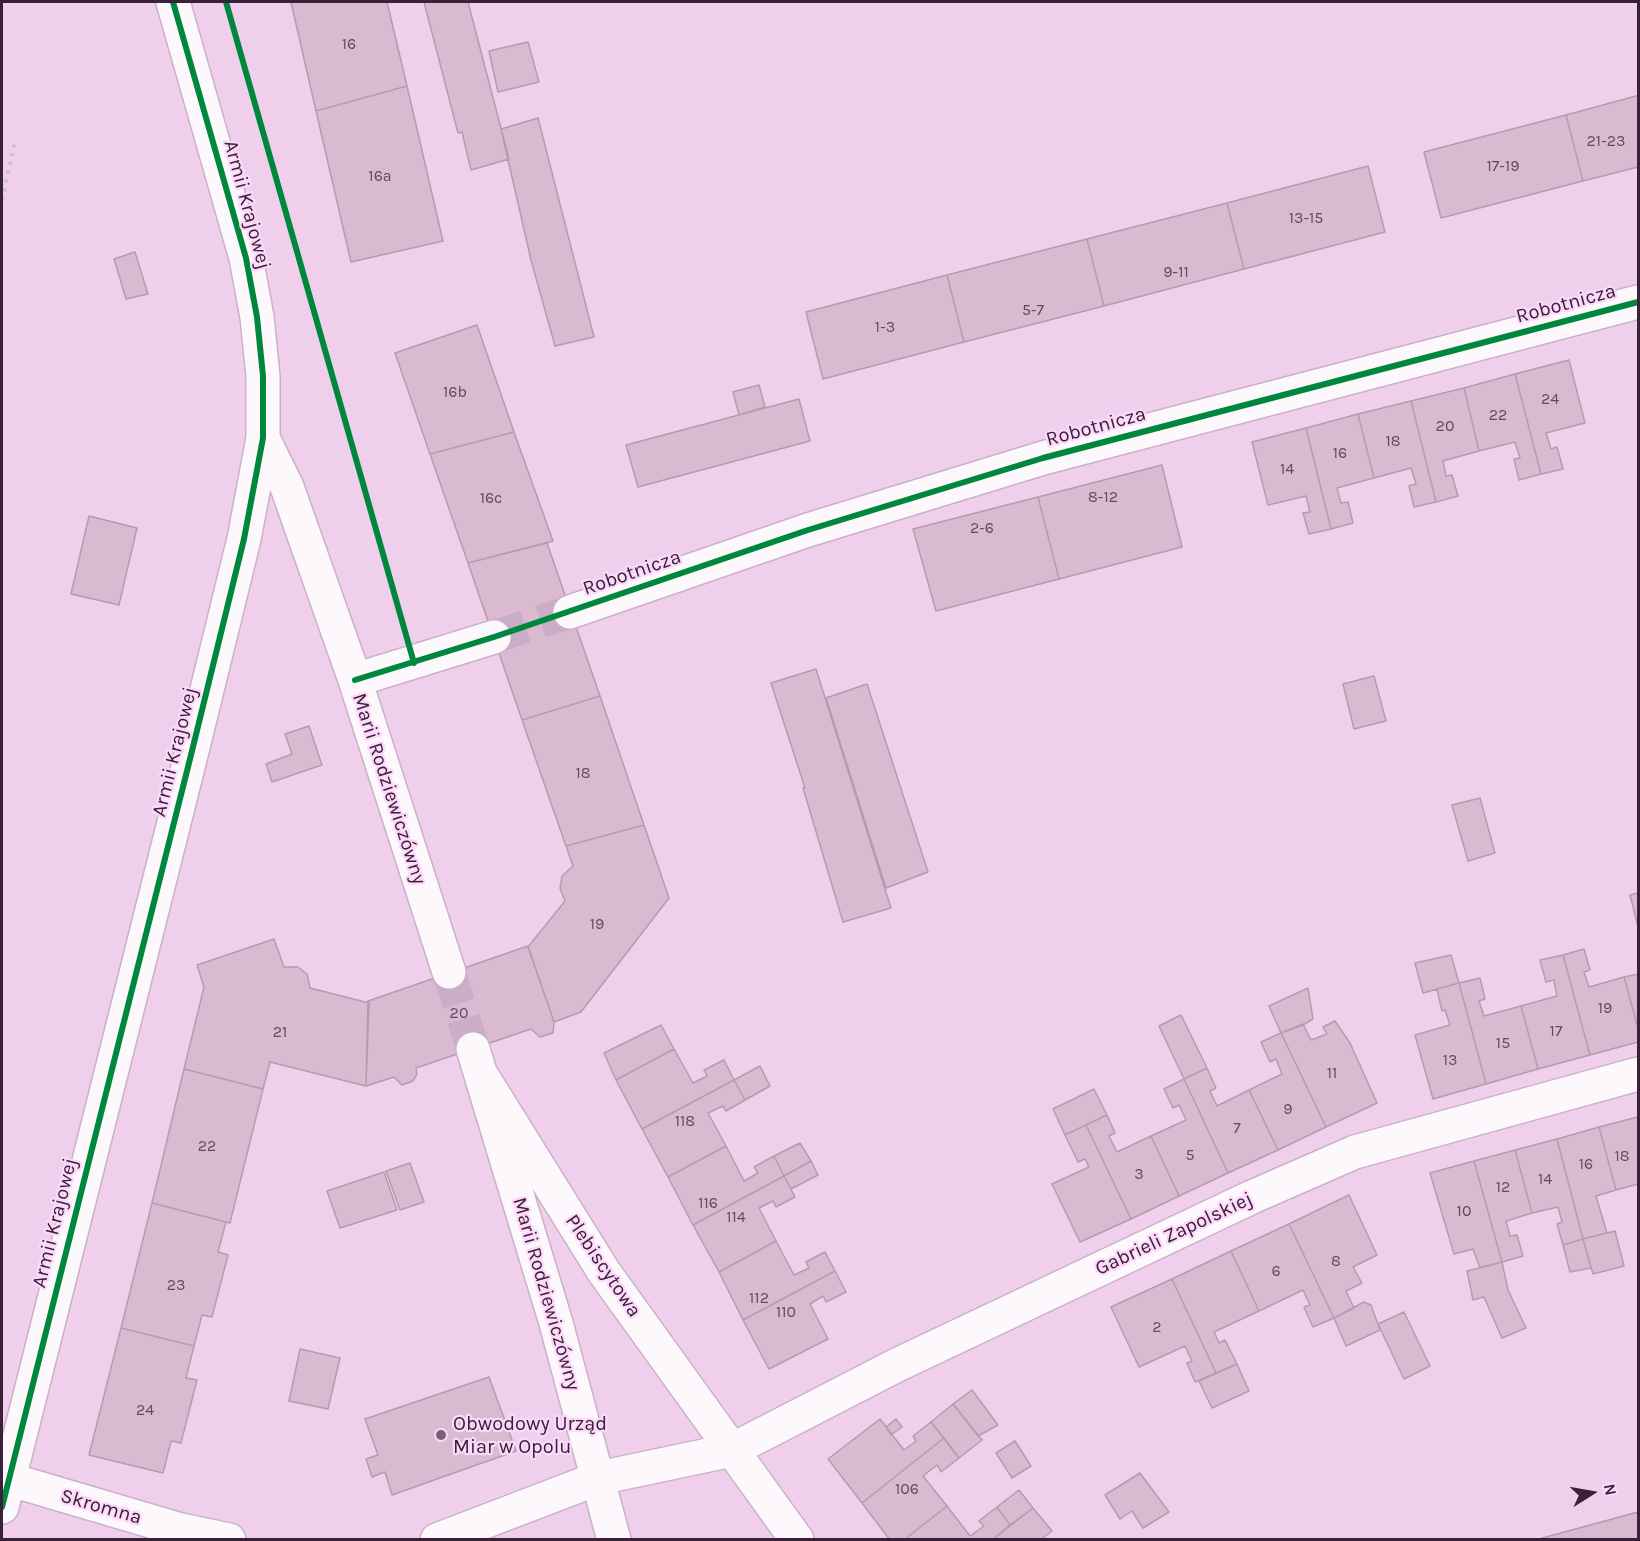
<!DOCTYPE html>
<html>
<head>
<meta charset="utf-8">
<style>
	body { margin:0 }
	#map { position:relative; width:1640px; height:1541px; overflow:hidden; background:#f0cfed; font-family:Karla,sans-serif }
	canvas { display:block }
	.frame { position:absolute; inset:0; border:3px solid #392238; pointer-events:none }
	.north { position:absolute; left:1562px; top:1463px; width:60px; height:60px; -webkit-text-stroke:4px #fdd8fa; paint-order:stroke; rotate:79deg; font-size:16px; font-weight:700; line-height:24px; text-align:center; color:#392238 }
	.north::after { content:''; display:block; margin:auto; width:21px; height:27px; background:#392238; clip-path:polygon(50% 0,100% 100%,50% 72%,0 100%) }
</style>
</head>
<body>
<div id="map">
<canvas width="1640" height="1541"></canvas>
<div class="frame"></div>
<div class="north">N</div>
</div>
<script>
const ctx = document.querySelector('canvas').getContext('2d');
ctx.lineJoin = 'round';
function fillPath(path, color) { ctx.fillStyle = color; ctx.fill(path, 'evenodd'); }
function trace(path, color, width, dash) { ctx.strokeStyle = color; ctx.lineWidth = width; ctx.lineCap = dash ? 'butt' : 'round'; ctx.setLineDash(dash || []); ctx.stroke(path); }
function write(font, color, halo, rows, align = 'center') {
  ctx.font = font + ' Karla,sans-serif'; ctx.lineWidth = 4.5; ctx.setLineDash([]); ctx.textBaseline = 'middle'; ctx.strokeStyle = halo; ctx.fillStyle = color; for (const [text, x, y, turn = 0] of rows) {
    ctx.save(); ctx.translate(x, y); ctx.rotate((+turn || 0) * Math.PI / 180); ctx.textAlign = isNaN(turn) ? turn : align; if (halo) ctx.strokeText(text, 0, 0); ctx.fillText(text, 0, 0); ctx.restore();
  }
}
const building = new Path2D(`
	M 291,2 L 387,2 L 407,86 L 316,111 Z
	M 424,2 L 468,2 L 509,159 L 471,170 L 462,132 L 458,133 Z
	M 528,42 L 539,82 L 498,92 L 489,51 Z
	M 407,86 L 443,241 L 351,262 L 316,111 Z
	M 1636,96 L 1638,96 L 1638,167 L 1583,181 L 1566,115 Z
	M 1566,115 L 1583,181 L 1441,218 L 1424,152 Z
	M 538,118 L 594,337 L 555,346 L 531,260 L 501,129 Z
	M 1368,166 L 1385,232 L 1244,269 L 1227,203 Z
	M 1227,203 L 1244,269 L 1104,306 L 1087,239 Z
	M 1087,239 L 1104,306 L 964,342 L 947,275 Z
	M 135,252 L 148,294 L 126,299 L 114,259 Z
	M 947,275 L 964,342 L 823,379 L 806,312 Z
	M 477,325 L 514,432 L 430,454 L 395,353 Z
	M 1569,360 L 1585,423 L 1546,433 L 1551,449 L 1557,447 L 1563,469 L 1541,474 L 1515,374 Z
	M 1515,374 L 1541,474 L 1519,480 L 1514,459 L 1520,458 L 1515,442 L 1479,451 L 1464,388 Z
	M 759,385 L 765,407 L 739,415 L 733,392 Z
	M 1464,388 L 1479,451 L 1443,461 L 1446,476 L 1452,475 L 1458,496 L 1436,502 L 1411,401 Z
	M 799,399 L 810,441 L 638,487 L 626,445 Z
	M 1411,401 L 1436,502 L 1414,507 L 1409,486 L 1416,484 L 1411,468 L 1374,478 L 1358,414 Z
	M 1358,414 L 1374,478 L 1337,488 L 1341,503 L 1348,502 L 1353,523 L 1331,529 L 1306,428 Z
	M 1306,428 L 1331,529 L 1309,534 L 1303,513 L 1310,512 L 1306,496 L 1268,505 L 1252,442 Z
	M 514,432 L 553,541 L 468,563 L 430,454 Z
	M 1162,465 L 1182,547 L 1059,579 L 1038,497 Z
	M 1038,497 L 1059,579 L 936,611 L 913,529 Z
	M 89,516 L 137,528 L 119,605 L 71,594 Z
	M 547,543 L 600,696 L 522,720 L 468,563 Z
	M 816,669 L 891,908 L 843,922 L 803,788 L 805,788 L 771,683 Z
	M 1374,676 L 1386,721 L 1354,729 L 1343,684 Z
	M 867,684 L 928,872 L 886,888 L 826,698 Z
	M 600,696 L 644,825 L 566,846 L 522,720 Z
	M 309,726 L 322,765 L 272,782 L 266,764 L 292,754 L 285,734 Z
	M 1480,798 L 1495,853 L 1468,861 L 1452,805 Z
	M 644,825 L 669,898 L 581,1012 L 554,1022 L 528,947 L 565,901 L 560,888 L 562,876 L 573,866 L 566,846 Z
	M 1638,893 L 1638,927 L 1630,895 Z
	M 274,939 L 284,967 L 298,967 L 307,974 L 310,988 L 369,1003 L 366,1086 L 270,1062 L 263,1089 L 184,1069 L 204,987 L 197,965 Z
	M 528,946 L 554,1022 L 553,1033 L 540,1037 L 531,1029 L 416,1068 L 417,1074 L 413,1081 L 402,1085 L 394,1077 L 366,1086 L 368,1001 Z
	M 1584,949 L 1590,970 L 1584,972 L 1589,987 L 1624,977 L 1638,1028 L 1638,1042 L 1590,1055 L 1563,955 Z
	M 1451,955 L 1459,983 L 1423,993 L 1415,963 Z
	M 1563,955 L 1590,1055 L 1538,1069 L 1521,1006 L 1557,996 L 1554,980 L 1546,982 L 1540,960 Z
	M 1638,974 L 1638,1028 L 1624,977 Z
	M 1480,978 L 1485,999 L 1479,1001 L 1484,1016 L 1521,1006 L 1538,1069 L 1486,1084 L 1459,983 Z
	M 1459,983 L 1486,1084 L 1433,1099 L 1415,1035 L 1450,1025 L 1445,1010 L 1442,1011 L 1437,989 Z
	M 1308,988 L 1313,1019 L 1303,1025 L 1281,1033 L 1269,1006 Z
	M 1181,1015 L 1207,1068 L 1184,1079 L 1159,1026 Z
	M 1335,1021 L 1350,1043 L 1377,1103 L 1326,1127 L 1281,1033 L 1303,1024 L 1311,1040 L 1327,1034 L 1323,1027 Z
	M 661,1025 L 674,1049 L 616,1080 L 604,1053 Z
	M 1281,1033 L 1326,1127 L 1278,1150 L 1249,1090 L 1282,1074 L 1276,1059 L 1270,1062 L 1261,1042 Z
	M 674,1049 L 693,1083 L 707,1076 L 704,1070 L 724,1060 L 734,1080 L 642,1129 L 616,1080 Z
	M 760,1066 L 770,1086 L 745,1100 L 734,1080 Z
	M 1207,1068 L 1216,1088 L 1210,1091 L 1217,1106 L 1249,1090 L 1278,1150 L 1228,1173 L 1184,1079 Z
	M 184,1069 L 263,1089 L 230,1223 L 152,1203 Z
	M 1184,1079 L 1228,1173 L 1179,1196 L 1151,1136 L 1186,1120 L 1179,1105 L 1173,1108 L 1164,1089 Z
	M 734,1080 L 745,1100 L 726,1111 L 723,1106 L 708,1113 L 726,1146 L 668,1177 L 642,1129 Z
	M 1094,1089 L 1107,1115 L 1065,1135 L 1053,1109 Z
	M 1107,1115 L 1115,1133 L 1109,1136 L 1117,1152 L 1151,1136 L 1179,1196 L 1131,1219 L 1086,1125 Z
	M 1638,1117 L 1638,1184 L 1616,1190 L 1599,1127 Z
	M 1086,1125 L 1131,1219 L 1080,1242 L 1052,1184 L 1089,1167 L 1085,1159 L 1078,1162 L 1065,1135 Z
	M 1599,1127 L 1616,1190 L 1596,1196 L 1607,1233 L 1583,1239 L 1557,1139 Z
	M 1557,1139 L 1583,1239 L 1563,1245 L 1557,1224 L 1562,1222 L 1558,1207 L 1532,1213 L 1515,1150 Z
	M 800,1143 L 811,1161 L 784,1176 L 774,1156 Z
	M 726,1146 L 744,1181 L 758,1173 L 754,1167 L 774,1156 L 784,1176 L 693,1225 L 668,1177 Z
	M 1515,1150 L 1532,1213 L 1506,1221 L 1510,1236 L 1517,1235 L 1523,1256 L 1502,1262 L 1474,1161 Z
	M 811,1161 L 818,1175 L 791,1189 L 784,1176 Z
	M 1474,1161 L 1502,1262 L 1480,1268 L 1473,1249 L 1454,1254 L 1430,1173 Z
	M 410,1163 L 424,1202 L 400,1210 L 386,1171 Z
	M 384,1172 L 397,1210 L 340,1228 L 327,1191 Z
	M 784,1176 L 795,1197 L 776,1207 L 773,1201 L 759,1208 L 776,1241 L 719,1272 L 693,1225 Z
	M 1349,1195 L 1377,1255 L 1353,1267 L 1362,1283 L 1346,1291 L 1354,1308 L 1334,1318 L 1289,1224 Z
	M 152,1203 L 226,1222 L 218,1252 L 228,1255 L 212,1317 L 202,1315 L 194,1346 L 121,1328 Z
	M 1289,1224 L 1334,1318 L 1313,1327 L 1304,1307 L 1310,1305 L 1303,1290 L 1259,1311 L 1231,1251 Z
	M 1615,1231 L 1624,1266 L 1593,1274 L 1583,1239 Z
	M 1583,1239 L 1591,1268 L 1570,1272 L 1563,1245 Z
	M 776,1241 L 794,1275 L 809,1268 L 806,1262 L 825,1252 L 835,1271 L 743,1320 L 719,1272 Z
	M 1231,1251 L 1259,1311 L 1214,1332 L 1219,1343 L 1225,1340 L 1237,1364 L 1216,1373 L 1172,1279 Z
	M 1502,1262 L 1508,1290 L 1526,1328 L 1502,1338 L 1484,1297 L 1473,1300 L 1467,1271 Z
	M 835,1271 L 846,1292 L 826,1302 L 823,1296 L 810,1304 L 828,1339 L 769,1369 L 743,1320 Z
	M 1172,1279 L 1216,1373 L 1195,1382 L 1187,1363 L 1192,1361 L 1185,1346 L 1139,1367 L 1111,1307 Z
	M 1364,1302 L 1371,1305 L 1380,1330 L 1346,1346 L 1334,1318 Z
	M 1404,1312 L 1430,1366 L 1404,1379 L 1378,1324 Z
	M 121,1328 L 194,1346 L 186,1378 L 197,1380 L 181,1443 L 171,1441 L 163,1473 L 89,1455 Z
	M 300,1349 L 340,1358 L 328,1409 L 289,1401 Z
	M 1237,1364 L 1249,1391 L 1212,1408 L 1199,1381 Z
	M 489,1377 L 516,1451 L 392,1495 L 385,1472 L 372,1477 L 366,1459 L 378,1455 L 365,1419 Z
	M 972,1390 L 998,1425 L 978,1436 L 953,1404 Z
	M 953,1404 L 982,1440 L 959,1458 L 931,1422 Z
	M 880,1419 L 904,1450 L 916,1441 L 913,1436 L 931,1422 L 944,1438 L 862,1503 L 828,1459 Z
	M 896,1419 L 902,1427 L 891,1435 L 886,1427 Z
	M 944,1438 L 959,1458 L 941,1472 L 937,1465 L 923,1476 L 947,1506 L 904,1540 L 890,1540 L 862,1503 Z
	M 1015,1441 L 1031,1466 L 1012,1478 L 996,1453 Z
	M 1140,1473 L 1169,1512 L 1143,1528 L 1132,1511 L 1120,1519 L 1105,1495 Z
	M 1019,1490 L 1033,1508 L 1010,1525 L 997,1507 Z
	M 947,1506 L 970,1536 L 984,1526 L 979,1521 L 997,1507 L 1010,1525 L 992,1540 L 904,1540 Z
	M 1033,1508 L 1052,1531 L 1040,1540 L 992,1540 Z
	M 1638,1512 L 1638,1540 L 1535,1540 Z`);
fillPath(building, '#dabad0');
trace(building, '#b79aaf', 1.5);
trace(new Path2D(`
	M 494,637 L 570,612
	M 449,972 L 473,1049`), '#cbacc9', 33, [33, 16]);
const street = new Path2D(`
	M 263,438 L 287,487 L 355,680 L 449,972
	M 570,612 L 808,530 L 1043,458 L 1638,302
	M 355,680 L 494,637
	M 473,1049 L 556,1323 L 614,1540
	M 482,1076 L 604,1272 L 797,1540
	M 8,1479 L 181,1530 L 229,1540
	M 437,1540 L 599,1478 L 732,1450 L 897,1365 L 1252,1197 L 1355,1152 L 1638,1074`);
const secondary = new Path2D(`
	M 2,1507 L 191,755 L 244,539 L 263,438 L 263,376 L 257,317 L 246,258 L 173,2`);
trace(street, '#cab1c8', 36);
trace(secondary, '#cab1c8', 36);
trace(street, '#fdf8fc', 33);
trace(secondary, '#fdf8fc', 33);
trace(new Path2D(`
	M 2,200 L 16,138`), '#c9c1c8', 4.5, [3, 6]);
trace(new Path2D(`
	M 226,2 L 414,663
	M 355,680 L 494,637 L 808,530 L 1043,458 L 1638,302
	M 2,1507 L 191,755 L 244,539 L 263,438 L 263,376 L 257,317 L 246,258 L 173,2`), '#00873e', 6);
for (const [x, y, r, color] of [
	[441,1435,6,"#795f77"]
]) { const dot = new Path2D(); dot.arc(x, y, r, 0, 2 * Math.PI); ctx.fillStyle = color; ctx.fill(dot); trace(dot, '#fdd8fa', 2); }
write('16px', '#634a60', null, [
	["16",349,44],
	["21-23",1606,141],
	["17-19",1503,166],
	["16a",380,176],
	["13-15",1306,218],
	["9-11",1176,272],
	["5-7",1033,310],
	["1-3",885,327],
	["16b",455,392],
	["24",1550,399],
	["22",1498,415],
	["20",1445,426],
	["18",1393,441],
	["16",1340,453],
	["14",1287,469],
	["8-12",1103,497],
	["16c",491,498],
	["2-6",982,528],
	["18",583,773],
	["19",597,924],
	["19",1605,1008],
	["20",459,1013],
	["17",1556,1031],
	["21",280,1032],
	["15",1503,1043],
	["13",1450,1060],
	["11",1332,1073],
	["9",1288,1109],
	["118",685,1121],
	["7",1237,1128],
	["22",207,1146],
	["5",1190,1155],
	["18",1622,1156],
	["16",1586,1164],
	["3",1139,1174],
	["14",1545,1179],
	["12",1503,1187],
	["116",708,1203],
	["10",1464,1211],
	["114",736,1217],
	["8",1336,1261],
	["6",1276,1271],
	["23",176,1285],
	["112",759,1298],
	["110",786,1312],
	["2",1157,1327],
	["24",145,1410],
	["106",907,1489]
]);
write('20px', '#392238', '#fdd8fa', [
	["Armii Krajowej",247,205,75],
	["Robotnicza",1566,304,-15],
	["Robotnicza",1096,427,-15],
	["Robotnicza",632,573,-19],
	["Armii Krajowej",175,752,-76],
	["Marii Rodziewiczówny",389,789,72],
	["Armii Krajowej",55,1223,-76],
	["Gabrieli Zapolskiej",1174,1234,-25],
	["Plebiscytowa",603,1266,56],
	["Marii Rodziewiczówny",546,1294,74],
	["Skromna",101,1507,16]
]);
write('20px', '#392238', '#fdd8fa', [
	["Obwodowy Urząd",453,1424],
	["Miar w Opolu",453,1447]
], 'left');
</script>
</body>
</html>
